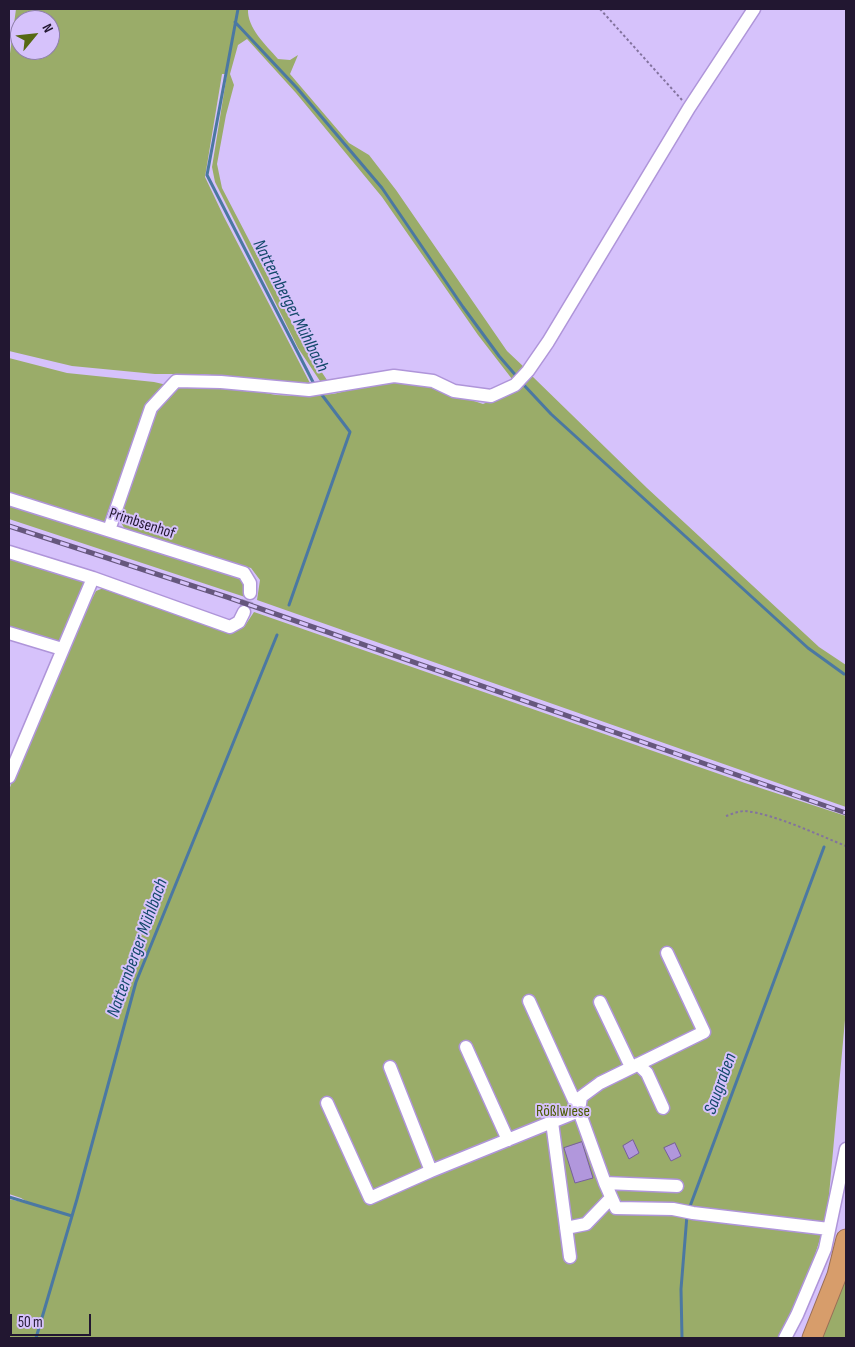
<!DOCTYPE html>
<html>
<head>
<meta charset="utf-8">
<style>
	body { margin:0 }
	#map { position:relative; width:855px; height:1347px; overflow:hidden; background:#d6c2fb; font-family:"Sofia Sans Condensed",sans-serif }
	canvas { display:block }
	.frame { position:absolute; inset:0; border:10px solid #221731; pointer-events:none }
	.north { position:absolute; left:10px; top:10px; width:50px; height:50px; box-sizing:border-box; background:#d6c2fb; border:1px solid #8e7eaa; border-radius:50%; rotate:62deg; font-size:14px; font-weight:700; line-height:20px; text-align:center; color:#221731 }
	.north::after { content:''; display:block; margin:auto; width:18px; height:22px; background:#566813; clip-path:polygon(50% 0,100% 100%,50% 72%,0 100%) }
	.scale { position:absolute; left:10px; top:1314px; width:81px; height:22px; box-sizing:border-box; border:2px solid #221731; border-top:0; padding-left:6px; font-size:15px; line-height:18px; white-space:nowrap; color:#221731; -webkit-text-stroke:4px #d6c2fb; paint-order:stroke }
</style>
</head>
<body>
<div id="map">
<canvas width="855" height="1347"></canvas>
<div class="frame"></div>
<div class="north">N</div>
<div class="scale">50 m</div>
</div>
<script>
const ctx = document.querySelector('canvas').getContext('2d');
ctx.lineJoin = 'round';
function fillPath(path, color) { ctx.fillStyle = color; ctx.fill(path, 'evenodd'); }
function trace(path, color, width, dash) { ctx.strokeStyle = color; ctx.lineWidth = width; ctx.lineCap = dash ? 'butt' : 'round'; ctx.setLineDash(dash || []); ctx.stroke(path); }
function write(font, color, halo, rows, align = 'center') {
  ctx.font = font + ' "Sofia Sans Condensed",sans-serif'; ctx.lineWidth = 4; ctx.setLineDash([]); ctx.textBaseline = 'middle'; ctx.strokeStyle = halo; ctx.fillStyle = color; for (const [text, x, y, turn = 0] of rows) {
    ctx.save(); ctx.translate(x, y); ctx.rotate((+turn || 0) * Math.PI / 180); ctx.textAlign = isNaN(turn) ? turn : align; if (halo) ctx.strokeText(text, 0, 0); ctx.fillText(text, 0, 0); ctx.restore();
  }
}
fillPath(new Path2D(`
	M 16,9 L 248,9 C 247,28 266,45 278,59 L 290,60 L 298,55 L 290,74 L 349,143 L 369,155 L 396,190 L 507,351 L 525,368 L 512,379 L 478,335 L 382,197 L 296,93 L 247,39 L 238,45 L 230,74 L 234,85 L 226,115 L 217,164 L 222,188 L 303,344 L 329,383 L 322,384 L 298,348 L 215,182 L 212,167 L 227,74 L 222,74 L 205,177 L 224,217 L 312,387 L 203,374 L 155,374 L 72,366 L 9,351 L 9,61 ZM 20,20 L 50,20 L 50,50 L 20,50 Z
	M 9,358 L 67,373 L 154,382 L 167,385 L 107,521 L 101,522 L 9,494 Z
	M 532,376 L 647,488 L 819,647 L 846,665 L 846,807 L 257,600 L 260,580 L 251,568 L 199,554 L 126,531 L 120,521 L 120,514 L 157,410 L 170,394 L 183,386 L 224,385 L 276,395 L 298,396 L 333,394 L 393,380 L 432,387 L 483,404 L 521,388 Z
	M 9,504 L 239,577 L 245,587 L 245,597 L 9,519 Z
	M 9,552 L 93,578 L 63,643 L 9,628 Z
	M 106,587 L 231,632 L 244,627 L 254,612 L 745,783 L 846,816 L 846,1009 L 827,1217 L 806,1283 L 783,1338 L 9,1338 L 9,1199 L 31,1204 L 21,1198 L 9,1194 L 9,790 C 34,722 62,655 96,591 Z
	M 846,1258 L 846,1338 L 818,1338 Z`), '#9aac69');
trace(new Path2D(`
	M 238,9 L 207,175 L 315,386
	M 235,22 L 297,88 L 382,188 L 463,307 L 499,356 L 518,378
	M 522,383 L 551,414 L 808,648 L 844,674
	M 289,605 L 350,432 L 319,391
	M 9,1197 L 72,1216
	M 689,1209 L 824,847
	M 36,1338 L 77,1199 L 136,982 L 277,635
	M 682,1338 L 681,1289 L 687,1215`), '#4b78a2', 3);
const building = new Path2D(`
	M 633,1140 L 639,1153 L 629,1159 L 623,1146 Z
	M 582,1142 L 593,1178 L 575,1183 L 564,1148 Z
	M 675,1143 L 681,1156 L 671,1161 L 664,1148 Z`);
fillPath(building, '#b197dc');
trace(building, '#775e9e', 1);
trace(new Path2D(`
	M 244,612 L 250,593`), '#b2a0d3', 12, [12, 6]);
const minor = new Path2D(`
	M 9,499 L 244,573 L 250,583 L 250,593
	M 109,530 L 151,408 L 176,381 L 221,382 L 309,390 L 394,376 L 433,381 L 454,391 L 491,396 L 515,385 L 528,371 L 548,342 L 689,108 L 754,9
	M 9,552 L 93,578
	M 9,633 L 62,649
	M 9,777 L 93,578 L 230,627 L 239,622 L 244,612
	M 600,1002 L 631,1067
	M 466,1047 L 508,1140
	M 638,1064 L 647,1073 L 663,1108
	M 390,1067 L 431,1171
	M 327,1103 L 370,1198 L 431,1171 L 579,1111 L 529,1001
	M 552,1122 L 570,1257
	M 605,1183 L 579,1111 L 581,1097 L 600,1083 L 704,1032 L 667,953
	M 677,1186 L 605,1183 L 616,1208 L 673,1209 L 693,1213 L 829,1229
	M 566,1228 L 586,1224 L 611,1198
	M 785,1338 L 797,1315 L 825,1249 L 846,1149`);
const highway = new Path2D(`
	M 812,1338 L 837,1275 L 846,1239`);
trace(minor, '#af95d9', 15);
trace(highway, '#986e57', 21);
trace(new Path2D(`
	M 600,9 L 682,100
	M 726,816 C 732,814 739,811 745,811 C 775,814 818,835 846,846`), '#83739e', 2, [2.5, 2.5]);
trace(minor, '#fff', 12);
trace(highway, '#d79d6b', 19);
const rail = new Path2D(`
	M 9,526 L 227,597 L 846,813`);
trace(rail, '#66577d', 5);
trace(rail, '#d6c2fb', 3, [9]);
write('16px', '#221731', '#d6c2fb', [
	["Primbsenhof",142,524,18]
]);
write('16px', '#4c5d06', '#d6c2fb', [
	["Rößlwiese",563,1112]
]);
write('italic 18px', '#14496b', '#d6c2fb', [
	["Natternberger Mühlbach",290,306,63],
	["Natternberger Mühlbach",138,948,-70],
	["Saugraben",721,1084,-70]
]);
</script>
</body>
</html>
